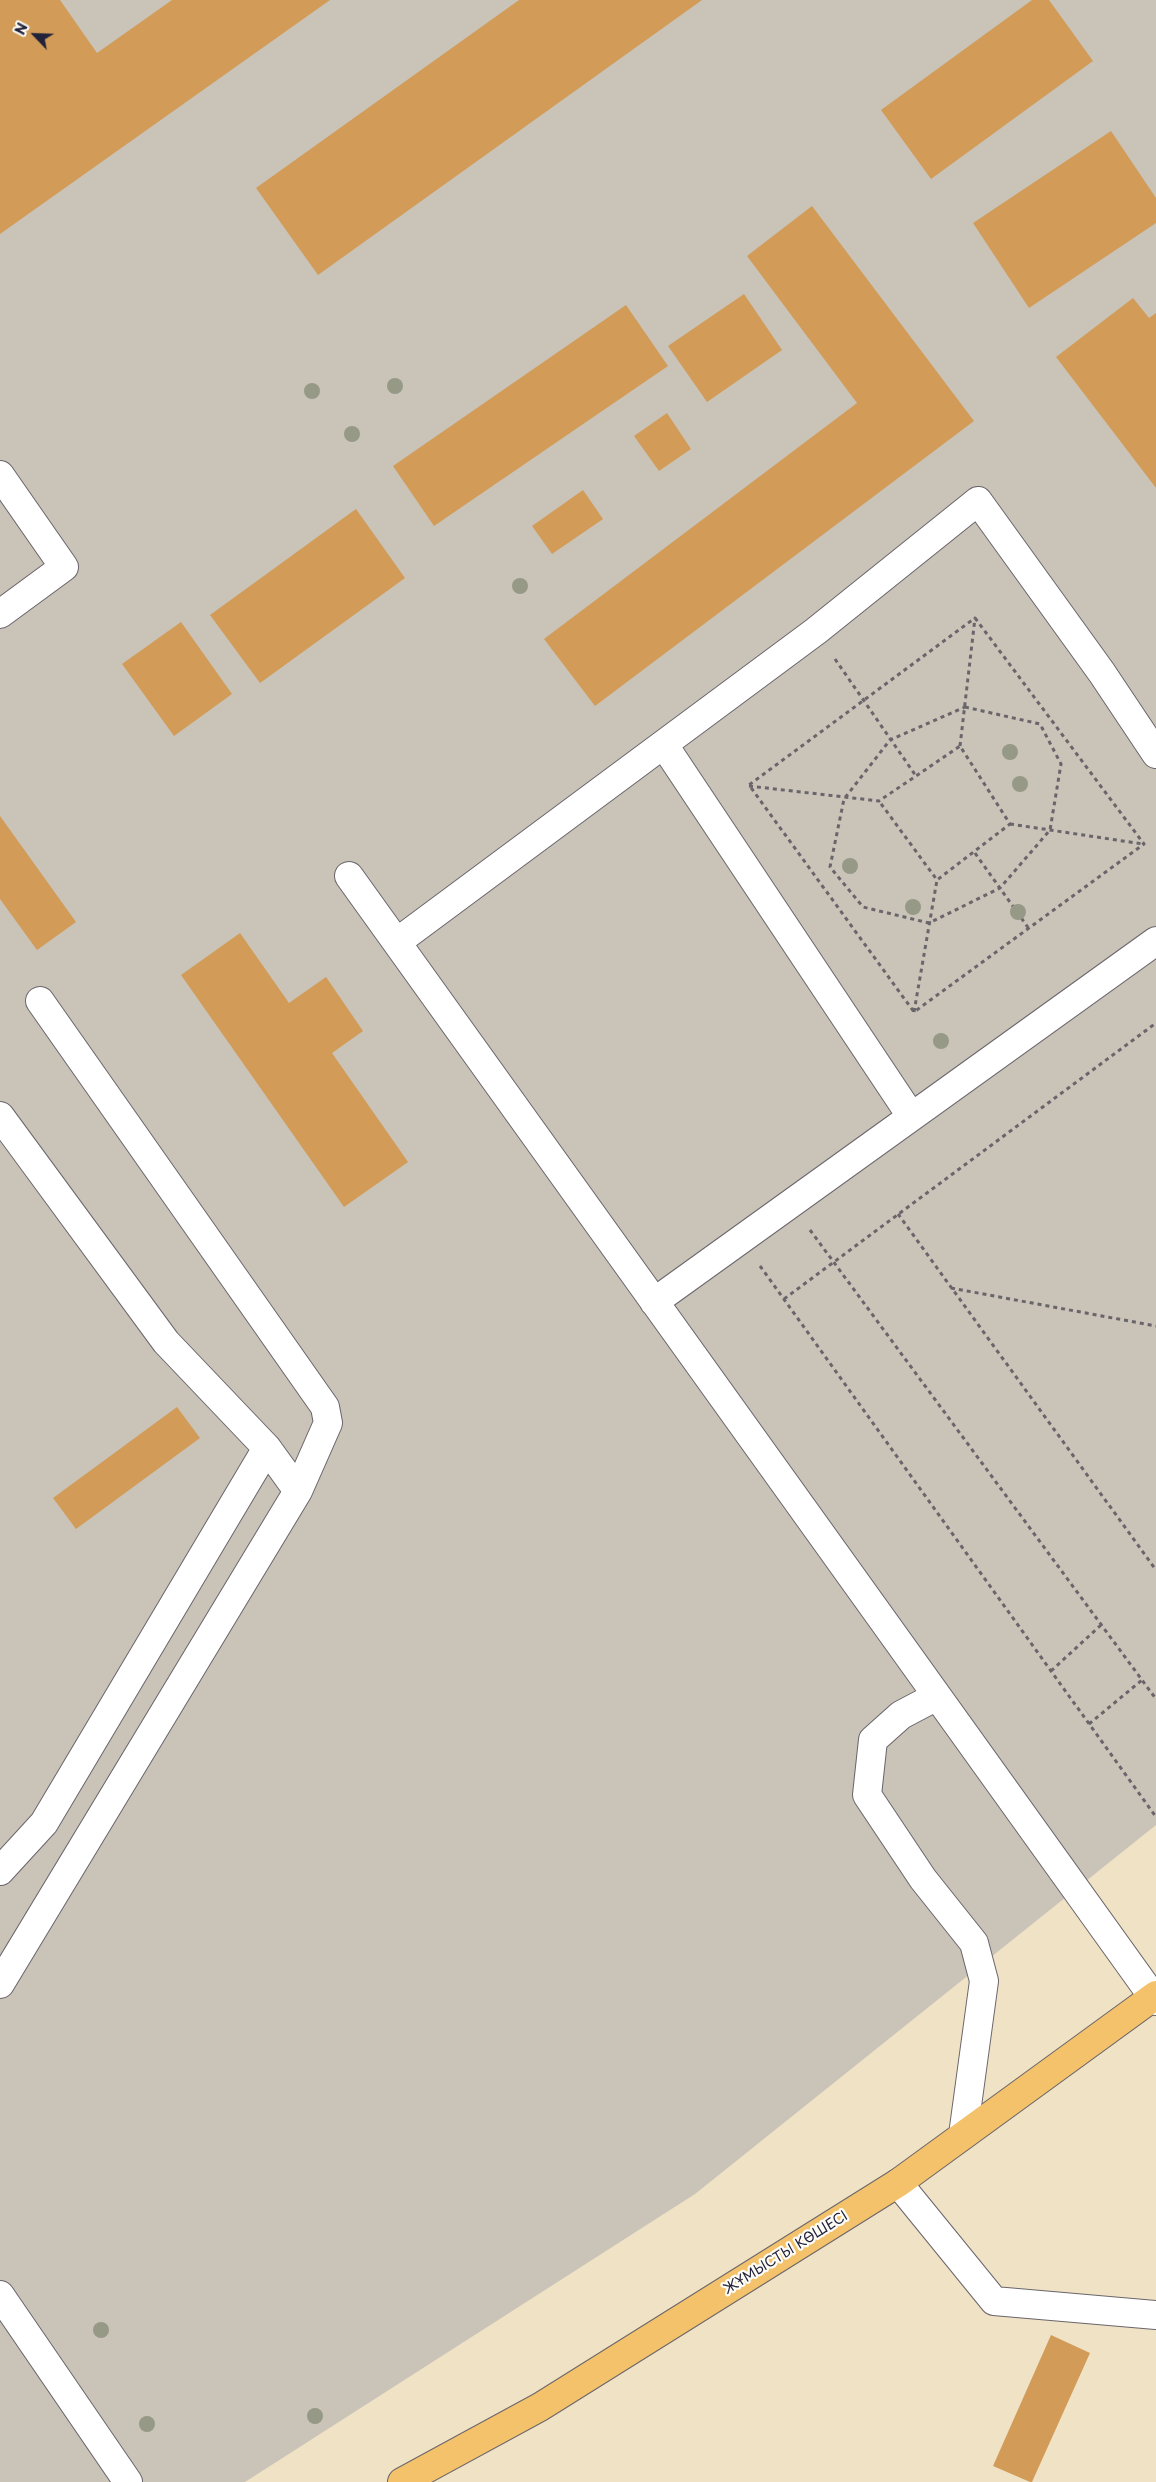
<!DOCTYPE html>
<html>
<head>
<meta charset="utf-8">
<style>
	body { margin:0 }
	#map { position:relative; width:1156px; height:2482px; overflow:hidden; background:#f0e2c5; font-family:"Playpen Sans",sans-serif }
	canvas { display:block }
	.north { position:absolute; left:10px; top:10px; width:50px; height:50px; -webkit-text-stroke:4px #fdfcf7; paint-order:stroke; rotate:294deg; font-size:14px; font-weight:700; line-height:20px; text-align:center; color:#22223b }
	.north::after { content:''; display:block; margin:auto; width:18px; height:22px; background:#22223b; clip-path:polygon(50% 0,100% 100%,50% 72%,0 100%) }
</style>
</head>
<body>
<div id="map">
<canvas width="1156" height="2482"></canvas>
<div class="north">N</div>
</div>
<script>
const ctx = document.querySelector('canvas').getContext('2d');
ctx.lineJoin = 'round';
function fillPath(path, color) { ctx.fillStyle = color; ctx.fill(path, 'evenodd'); }
function trace(path, color, width, dash) { ctx.strokeStyle = color; ctx.lineWidth = width; ctx.lineCap = dash ? 'butt' : 'round'; ctx.setLineDash(dash || []); ctx.stroke(path); }
function write(font, color, halo, rows, align = 'center') {
  ctx.font = font + ' "Playpen Sans",sans-serif'; ctx.lineWidth = 4.5; ctx.setLineDash([]); ctx.textBaseline = 'middle'; ctx.strokeStyle = halo; ctx.fillStyle = color; for (const [text, x, y, turn = 0] of rows) {
    ctx.save(); ctx.translate(x, y); ctx.rotate((+turn || 0) * Math.PI / 180); ctx.textAlign = isNaN(turn) ? turn : align; if (halo) ctx.strokeText(text, 0, 0); ctx.fillText(text, 0, 0); ctx.restore();
  }
}
fillPath(new Path2D(`
	M 0,0 L 1156,0 L 1156,1825 L 695,2194 L 245,2482 L 0,2482 Z`), '#c9c3b8');
fillPath(new Path2D(`
	M 0,0 L 60,0 L 97,53 L 172,0 L 330,0 L 0,234 Z
	M 519,0 L 702,0 L 318,275 L 256,188 Z
	M 1032,0 L 1049,0 L 1093,61 L 931,179 L 881,110 Z
	M 1111,131 L 1156,198 L 1156,223 L 1029,308 L 973,223 Z
	M 812,206 L 974,421 L 595,706 L 544,639 L 857,403 L 747,256 Z
	M 744,294 L 782,350 L 707,402 L 668,346 Z
	M 1133,298 L 1149,318 L 1156,313 L 1156,488 L 1056,357 Z
	M 626,305 L 668,366 L 434,526 L 393,466 Z
	M 667,413 L 691,449 L 659,471 L 634,436 Z
	M 583,490 L 603,519 L 552,554 L 532,526 Z
	M 356,509 L 405,578 L 260,683 L 210,615 Z
	M 181,622 L 232,694 L 174,736 L 122,664 Z
	M 0,816 L 76,922 L 37,950 L 0,899 Z
	M 240,933 L 289,1003 L 326,977 L 363,1031 L 332,1053 L 408,1162 L 344,1207 L 181,975 Z
	M 177,1407 L 200,1438 L 76,1529 L 53,1498 Z
	M 1051,2335 L 1090,2353 L 1032,2482 L 1030,2482 L 993,2466 Z`), '#d29c58');
const minor = new Path2D(`
	M 0,475 L 64,567 L 0,614
	M 664,745 L 911,1116
	M 349,876 L 1156,2001
	M 397,942 L 816,631 L 978,501 L 1102,673 L 1156,754
	M 40,1001 L 325,1407 L 328,1423 L 298,1491
	M 0,1116 L 166,1342 L 267,1448 L 298,1491 L 0,1984
	M 654,1302 L 1156,941
	M 937,1696 L 901,1715 L 873,1740 L 867,1795 L 923,1879 L 974,1943 L 984,1981 L 963,2135
	M 0,1871 L 44,1823 L 267,1448
	M 898,2183 L 994,2301 L 1156,2315
	M 0,2295 L 128,2482`);
const major = new Path2D(`
	M 402,2482 L 540,2407 L 898,2183 L 1156,1995`);
trace(minor, '#6a656b', 30);
trace(major, '#6a656b', 30);
trace(new Path2D(`
	M 975,618 L 1144,844 L 914,1012 L 749,785 Z
	M 835,659 L 916,776
	M 965,707 L 1040,724 L 1061,764 L 1050,830 L 1000,888 L 929,923 L 863,907 L 830,867 L 844,799 L 890,740 Z
	M 960,746 L 975,618
	M 749,786 L 879,801 L 960,746 L 1010,824 L 937,880 L 879,801
	M 1010,824 L 1143,844
	M 975,853 L 1029,929
	M 914,1012 L 937,880
	M 898,1214 L 1156,1570
	M 810,1230 L 1156,1699
	M 760,1266 L 1156,1817
	M 951,1288 L 1156,1326
	M 784,1299 L 1156,1023
	M 1051,1671 L 1101,1625
	M 1089,1724 L 1142,1680`), '#6a656b', 3, [4, 4]);
trace(minor, '#fff', 28);
trace(major, '#f3c26a', 28);
ctx.fillStyle = '#969986';
for (const [x, y] of [
	[395,386],
	[312,391],
	[352,434],
	[520,586],
	[1010,752],
	[1020,784],
	[850,866],
	[913,907],
	[1018,912],
	[941,1041],
	[101,2330],
	[315,2416],
	[147,2424]
]) { ctx.beginPath(); ctx.arc(x, y, 8, 0, 2 * Math.PI); ctx.fill(); }
write('14px', '#22223b', '#fdfcf7', [
	["ЖҰМЫСТЫ КӨШЕСІ",786,2253,-32]
]);
</script>
</body>
</html>
